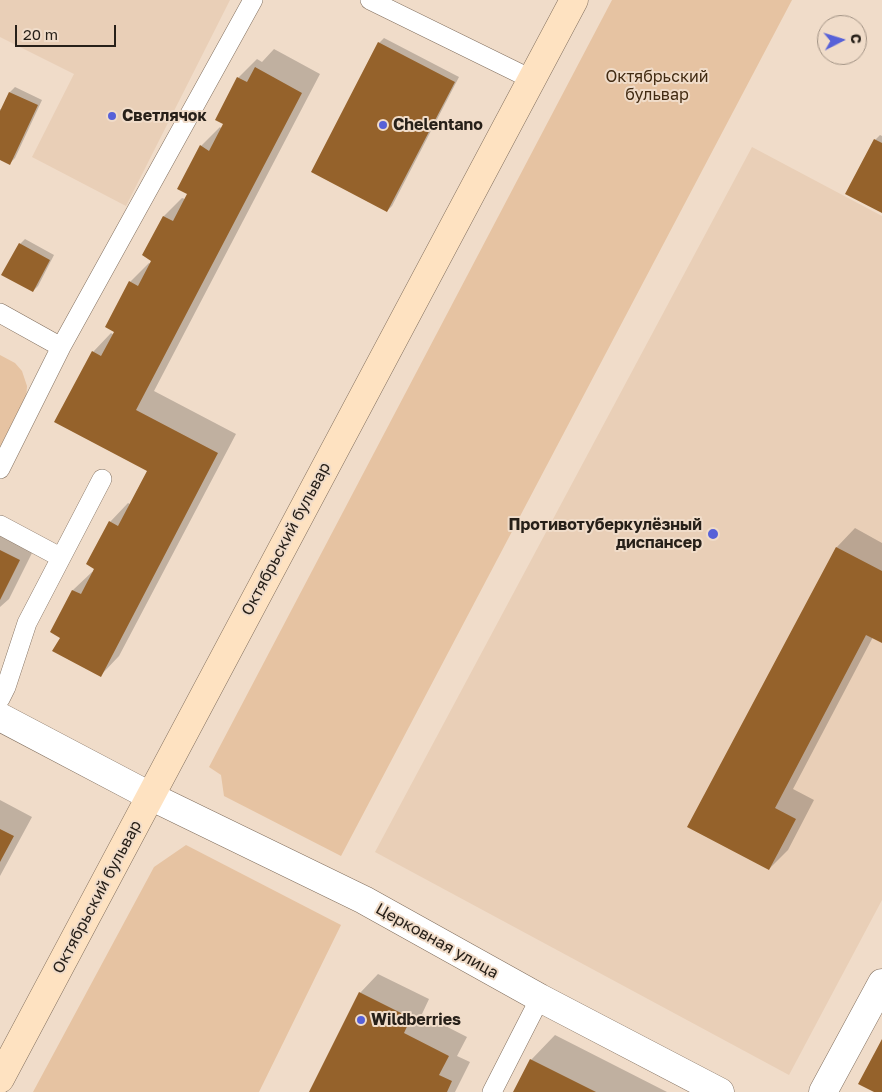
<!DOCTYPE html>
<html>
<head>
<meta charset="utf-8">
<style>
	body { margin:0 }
	#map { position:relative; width:882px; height:1092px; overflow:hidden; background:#f0dcc9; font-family:"Golos Text",sans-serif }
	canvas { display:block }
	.north { position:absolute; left:817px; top:15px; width:50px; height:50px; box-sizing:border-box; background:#f0dcc9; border:1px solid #a09183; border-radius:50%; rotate:85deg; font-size:14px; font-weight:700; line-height:20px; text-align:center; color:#272019 }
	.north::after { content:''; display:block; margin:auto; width:18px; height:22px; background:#5761d8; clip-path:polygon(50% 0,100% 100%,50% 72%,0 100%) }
	.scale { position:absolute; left:15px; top:25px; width:101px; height:22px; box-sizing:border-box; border:2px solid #272019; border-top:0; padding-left:6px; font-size:15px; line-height:18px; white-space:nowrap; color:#272019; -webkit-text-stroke:4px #f0dcc9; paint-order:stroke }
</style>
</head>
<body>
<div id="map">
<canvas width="882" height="1092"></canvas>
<div class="north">С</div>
<div class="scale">20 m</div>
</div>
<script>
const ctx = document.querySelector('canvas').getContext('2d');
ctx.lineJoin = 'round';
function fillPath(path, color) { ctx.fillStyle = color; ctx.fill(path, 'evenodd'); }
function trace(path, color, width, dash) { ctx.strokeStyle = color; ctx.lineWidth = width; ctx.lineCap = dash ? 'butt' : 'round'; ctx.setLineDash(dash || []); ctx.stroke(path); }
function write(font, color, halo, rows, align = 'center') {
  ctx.font = font + ' "Golos Text",sans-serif'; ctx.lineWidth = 4; ctx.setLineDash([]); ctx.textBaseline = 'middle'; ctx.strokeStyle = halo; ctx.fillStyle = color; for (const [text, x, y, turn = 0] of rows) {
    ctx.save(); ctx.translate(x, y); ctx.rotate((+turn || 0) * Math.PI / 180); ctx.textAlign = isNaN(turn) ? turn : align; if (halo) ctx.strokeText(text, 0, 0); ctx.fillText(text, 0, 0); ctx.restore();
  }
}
fillPath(new Path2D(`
	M 0,0 L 230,0 L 126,206 L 32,157 L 74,74 L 0,37 Z
	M 752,147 L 882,216 L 882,900 L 789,1075 L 375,852 Z`), '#e9cfb7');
fillPath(new Path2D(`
	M 612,0 L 792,0 L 341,856 L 224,796 L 221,775 L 209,767 Z
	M 0,355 L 15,363 L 22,371 L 27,386 L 26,401 L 0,449 Z
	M 186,845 L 341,925 L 259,1092 L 33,1092 L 154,867 Z`), '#e6c3a2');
fillPath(new Path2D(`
	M 384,38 L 459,77 L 392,206 L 387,211 L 379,43 Z
	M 274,49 L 320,74 L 154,391 L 236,434 L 119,656 L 101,675 L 61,637 L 73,590 L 92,572 L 93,572 L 110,522 L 128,503 L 130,504 L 148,470 L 93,352 L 111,333 L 114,335 L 130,282 L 149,263 L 151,264 L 164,216 L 182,198 L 185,199 L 188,193 L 201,146 L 220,127 L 222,129 L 238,78 L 257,59 L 262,62 Z
	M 15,87 L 42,100 L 15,158 L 10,163 L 0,158 L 0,109 L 2,110 L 10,92 Z
	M 880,135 L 882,136 L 882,212 L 875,140 Z
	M 25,239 L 54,255 L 38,286 L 33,291 L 20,244 Z
	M 0,522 L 38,541 L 9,599 L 0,607 Z
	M 855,528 L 882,543 L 882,642 L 873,637 L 793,789 L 814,800 L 788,850 L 769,869 L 689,827 L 837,547 Z
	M 0,800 L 32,817 L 0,876 Z
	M 378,974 L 429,999 L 422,1014 L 467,1037 L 457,1056 L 470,1062 L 455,1092 L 311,1092 L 360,993 Z
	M 555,1035 L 667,1092 L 515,1092 L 531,1060 Z`), '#0003');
fillPath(new Path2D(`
	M 378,42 L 455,82 L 387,212 L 311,172 Z
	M 255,67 L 302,93 L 136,410 L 218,453 L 101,677 L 52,651 L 60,638 L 50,632 L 72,590 L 81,594 L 94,569 L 86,564 L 109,521 L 118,526 L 147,471 L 54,422 L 92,351 L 101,356 L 114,332 L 105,327 L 129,281 L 138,286 L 151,261 L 142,255 L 163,216 L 173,221 L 187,194 L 177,189 L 200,145 L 209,151 L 223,124 L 215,120 L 237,77 L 247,82 Z
	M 9,92 L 38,105 L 10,165 L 0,160 L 0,111 Z
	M 874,139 L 882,143 L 882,213 L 845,194 Z
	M 19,243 L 50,260 L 33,292 L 1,275 Z
	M 836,547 L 882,571 L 882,643 L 866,635 L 775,808 L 796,819 L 769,870 L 687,827 Z
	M 0,550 L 20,560 L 0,600 Z
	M 0,829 L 14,836 L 0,862 Z
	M 359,992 L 411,1018 L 404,1033 L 449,1056 L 439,1075 L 452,1081 L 447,1092 L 309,1092 Z
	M 882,1039 L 882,1092 L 874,1092 L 858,1084 Z
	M 530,1059 L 596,1092 L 513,1092 Z`), '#95622b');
const lane = new Path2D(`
	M 370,0 L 531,79
	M 0,313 L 61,347
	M 0,469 L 61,347 L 253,0
	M 0,525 L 60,557
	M 0,699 L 6,687 L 27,623 L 102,479
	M 492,1092 L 540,998`);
const street = new Path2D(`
	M 0,717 L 150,796 L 364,900 L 540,998 L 720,1092
	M 823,1092 L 882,983`);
const secondary = new Path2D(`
	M 0,1079 L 574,0`);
trace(lane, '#806e5d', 20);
trace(street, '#806e5d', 29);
trace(secondary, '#806e5d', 29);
trace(lane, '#fff', 19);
trace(street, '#fff', 28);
trace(secondary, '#fee2c1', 28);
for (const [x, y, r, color] of [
	[112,116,5,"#5761d8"],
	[383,125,5,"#5761d8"],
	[713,534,6,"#5761d8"],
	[361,1020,5,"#5761d8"]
]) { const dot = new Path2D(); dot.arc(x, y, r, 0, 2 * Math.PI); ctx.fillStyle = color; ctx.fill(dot); trace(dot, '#f0dcc9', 2); }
write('16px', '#422b12', '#f0dcc9', [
	["Октябрьский",657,77],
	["бульвар",657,95]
]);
write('bold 16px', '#272019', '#f0dcc9', [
	["Светлячок",122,116],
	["Chelentano",393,125],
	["Противотуберкулёзный",702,525,"right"],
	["диспансер",702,543,"right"],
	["Wildberries",371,1020]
], 'left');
write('16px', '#272019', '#f0dcc9', [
	["Октябрьский бульвар",286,539,-62],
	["Октябрьский бульвар",97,897,-62],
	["Церковная улица",437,941,29]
]);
</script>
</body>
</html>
